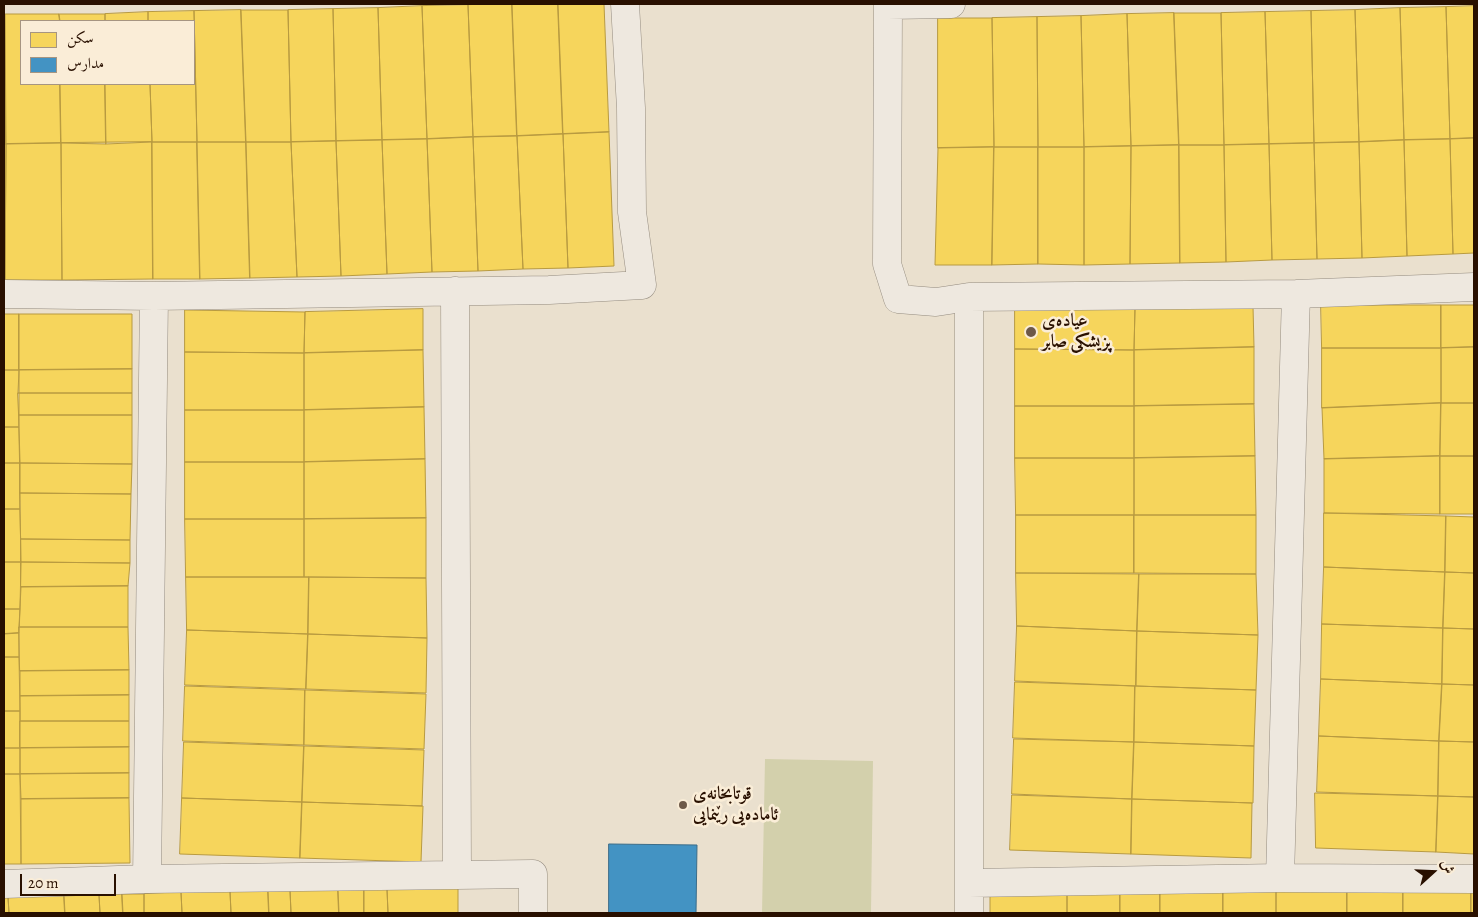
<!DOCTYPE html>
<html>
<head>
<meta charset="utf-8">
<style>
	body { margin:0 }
	#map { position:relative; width:1478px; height:917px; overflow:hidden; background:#eae0ce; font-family:Alegreya,Amiri,serif }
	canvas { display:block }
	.frame { position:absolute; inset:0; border:5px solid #291000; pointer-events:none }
	.legend { position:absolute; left:20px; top:20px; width:175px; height:65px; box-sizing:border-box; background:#faedd7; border:1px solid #a69581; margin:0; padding:6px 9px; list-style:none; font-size:15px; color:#291000 }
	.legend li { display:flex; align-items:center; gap:10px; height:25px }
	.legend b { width:25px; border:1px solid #a69581 }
	.north { position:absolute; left:1408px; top:847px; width:50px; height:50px; -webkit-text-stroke:4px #faedd7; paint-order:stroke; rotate:70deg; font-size:14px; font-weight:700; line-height:20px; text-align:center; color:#291000 }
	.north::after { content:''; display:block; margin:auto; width:18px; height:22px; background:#291000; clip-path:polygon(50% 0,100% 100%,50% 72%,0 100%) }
	.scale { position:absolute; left:20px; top:874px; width:96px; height:22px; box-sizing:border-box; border:2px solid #291000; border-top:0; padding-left:6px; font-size:15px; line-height:18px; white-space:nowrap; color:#291000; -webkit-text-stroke:4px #faedd7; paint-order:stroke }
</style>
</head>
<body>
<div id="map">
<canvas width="1478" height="917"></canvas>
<div class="frame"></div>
<ul class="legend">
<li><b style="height:14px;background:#f6d55c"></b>سكن</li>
<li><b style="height:14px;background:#4393c3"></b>مدارس</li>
</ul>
<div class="north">ش</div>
<div class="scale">20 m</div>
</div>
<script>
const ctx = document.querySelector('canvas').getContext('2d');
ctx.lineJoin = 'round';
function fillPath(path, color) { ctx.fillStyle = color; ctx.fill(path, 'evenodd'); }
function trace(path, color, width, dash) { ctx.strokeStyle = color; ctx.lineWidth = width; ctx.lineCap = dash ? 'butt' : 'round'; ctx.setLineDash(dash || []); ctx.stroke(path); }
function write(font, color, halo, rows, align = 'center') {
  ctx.font = font + ' Alegreya,Amiri,serif'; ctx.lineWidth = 5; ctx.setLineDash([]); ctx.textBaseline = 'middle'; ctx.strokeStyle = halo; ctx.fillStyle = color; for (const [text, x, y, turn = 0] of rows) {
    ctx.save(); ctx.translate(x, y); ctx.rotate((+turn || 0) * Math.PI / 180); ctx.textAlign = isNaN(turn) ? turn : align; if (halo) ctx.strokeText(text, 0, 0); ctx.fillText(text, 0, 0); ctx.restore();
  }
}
fillPath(new Path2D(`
	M 765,759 L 873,761 L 871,913 L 762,913 Z`), '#d3d0ac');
const homes = new Path2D(`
	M 512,4 L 558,4 L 563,134 L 517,136 Z
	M 512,4 L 517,136 L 473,137 L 468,5 Z
	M 558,4 L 604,4 L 609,132 L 563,134 Z
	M 468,5 L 473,137 L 427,139 L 422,6 Z
	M 422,6 L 427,139 L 382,140 L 378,8 Z
	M 1474,6 L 1474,138 L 1450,139 L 1446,7 Z
	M 1446,7 L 1450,139 L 1404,140 L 1400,8 Z
	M 378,8 L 382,140 L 336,141 L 333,9 Z
	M 1400,8 L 1404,140 L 1359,142 L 1355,10 Z
	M 333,9 L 336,141 L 291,142 L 288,10 Z
	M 241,10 L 246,142 L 197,142 L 194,11 Z
	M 241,10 L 288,10 L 291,142 L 246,142 Z
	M 1355,10 L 1359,142 L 1314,143 L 1311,11 Z
	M 194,11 L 197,142 L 152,142 L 150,84 L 194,84 L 194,21 L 148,21 L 148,12 Z
	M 1311,11 L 1314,143 L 1269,144 L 1265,12 Z
	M 148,12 L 148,21 L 105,21 L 105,14 Z
	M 1265,12 L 1269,144 L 1224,145 L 1221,13 Z
	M 1174,13 L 1179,145 L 1131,146 L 1127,14 Z
	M 1174,13 L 1221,13 L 1224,145 L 1179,145 Z
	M 4,14 L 5,14 L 6,144 L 4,144 Z
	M 5,14 L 59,14 L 60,21 L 21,21 L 21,84 L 60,84 L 61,143 L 6,144 Z
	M 59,14 L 105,14 L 105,21 L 60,21 Z
	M 1127,14 L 1131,146 L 1084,147 L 1081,16 Z
	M 1081,16 L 1084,147 L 1038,147 L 1037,17 Z
	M 1037,17 L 1038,147 L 994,147 L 992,18 Z
	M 938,18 L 992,18 L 994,147 L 938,148 Z
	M 60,84 L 105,84 L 106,144 L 61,143 Z
	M 105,84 L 150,84 L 152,142 L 106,144 Z
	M 609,132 L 614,266 L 568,268 L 563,134 Z
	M 563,134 L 568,268 L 523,269 L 517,136 Z
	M 517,136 L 523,269 L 478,271 L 473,137 Z
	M 473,137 L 478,271 L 432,272 L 427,139 Z
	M 1474,138 L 1474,253 L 1453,254 L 1450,139 Z
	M 427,139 L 432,272 L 387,274 L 382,140 Z
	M 1450,139 L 1453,254 L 1407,256 L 1404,140 Z
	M 382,140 L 387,274 L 341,276 L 336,141 Z
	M 1404,140 L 1407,256 L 1362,258 L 1359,142 Z
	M 336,141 L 341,276 L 297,277 L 291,142 Z
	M 152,142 L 197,142 L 200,279 L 153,279 Z
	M 152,142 L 153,279 L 62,280 L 61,143 Z
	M 197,142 L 246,142 L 250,278 L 200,279 Z
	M 246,142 L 291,142 L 297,277 L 250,278 Z
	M 1359,142 L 1362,258 L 1317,259 L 1314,143 Z
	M 61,143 L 62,280 L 5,280 L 6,144 Z
	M 1314,143 L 1317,259 L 1272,260 L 1269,144 Z
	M 4,144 L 6,144 L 5,280 L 4,280 Z
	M 1269,144 L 1272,260 L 1226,262 L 1224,145 Z
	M 1179,145 L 1224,145 L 1226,262 L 1180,263 Z
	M 1179,145 L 1180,263 L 1130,264 L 1131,146 Z
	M 1131,146 L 1130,264 L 1084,265 L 1084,147 Z
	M 994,147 L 992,265 L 935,265 L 938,148 Z
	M 994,147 L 1038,147 L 1038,264 L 992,265 Z
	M 1038,147 L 1084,147 L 1084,265 L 1038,264 Z
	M 1321,305 L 1441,305 L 1441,348 L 1322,348 Z
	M 1441,305 L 1474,305 L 1474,347 L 1441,348 Z
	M 1253,306 L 1254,347 L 1134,350 L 1135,308 Z
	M 1015,307 L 1135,308 L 1134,350 L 1015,349 Z
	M 423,309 L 423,350 L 304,353 L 305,312 Z
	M 185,310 L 305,312 L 304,353 L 185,352 Z
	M 4,314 L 19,314 L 19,370 L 4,370 Z
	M 19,314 L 132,314 L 132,369 L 19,370 Z
	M 1254,347 L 1254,404 L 1134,406 L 1134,350 Z
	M 1474,347 L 1474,403 L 1441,403 L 1441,348 Z
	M 1322,348 L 1441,348 L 1441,403 L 1322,408 Z
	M 1015,349 L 1134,350 L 1134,406 L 1015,406 Z
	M 423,350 L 424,407 L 304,410 L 304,353 Z
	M 185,352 L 304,353 L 304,410 L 185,410 Z
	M 132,369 L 132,393 L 18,393 L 19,370 Z
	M 4,370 L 19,370 L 19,427 L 4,427 Z
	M 18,393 L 132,393 L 132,415 L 19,415 Z
	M 1441,403 L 1474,403 L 1474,456 L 1440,456 Z
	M 1441,403 L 1440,456 L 1324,459 L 1322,408 Z
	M 1254,404 L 1255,456 L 1134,458 L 1134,406 Z
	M 1015,406 L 1134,406 L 1134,458 L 1015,458 Z
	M 424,407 L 425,459 L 304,462 L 304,410 Z
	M 185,410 L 304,410 L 304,462 L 185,462 Z
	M 19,415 L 132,415 L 132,464 L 20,463 Z
	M 4,427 L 19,427 L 20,463 L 4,463 Z
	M 1255,456 L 1256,515 L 1134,515 L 1134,458 Z
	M 1440,456 L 1474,456 L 1474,514 L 1440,514 Z
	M 1440,456 L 1440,514 L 1324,513 L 1324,459 Z
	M 1015,458 L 1134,458 L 1134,515 L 1016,515 Z
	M 425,459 L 426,518 L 304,519 L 304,462 Z
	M 185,462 L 304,462 L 304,519 L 185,519 Z
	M 4,463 L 20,463 L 20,509 L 4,509 Z
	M 20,463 L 132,464 L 131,494 L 20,493 Z
	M 20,493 L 131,494 L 130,540 L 21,539 Z
	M 4,509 L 20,509 L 21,562 L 4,562 Z
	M 1324,513 L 1446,516 L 1445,572 L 1324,567 Z
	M 1016,515 L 1134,515 L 1134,573 L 1016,573 Z
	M 1134,515 L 1256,515 L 1256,574 L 1134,573 Z
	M 1446,516 L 1474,517 L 1474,573 L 1445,572 Z
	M 426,518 L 426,578 L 304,577 L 304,519 Z
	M 185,519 L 304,519 L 304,577 L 186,577 Z
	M 21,539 L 130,540 L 130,563 L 21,562 Z
	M 4,562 L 21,562 L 20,609 L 4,609 Z
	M 21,562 L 130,563 L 128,586 L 21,587 Z
	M 1324,567 L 1445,572 L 1443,628 L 1322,624 Z
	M 1445,572 L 1474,573 L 1474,629 L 1443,628 Z
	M 1016,573 L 1139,574 L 1137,631 L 1017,626 Z
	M 1139,574 L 1256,574 L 1258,635 L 1137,631 Z
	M 186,577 L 309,577 L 308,634 L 187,630 Z
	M 309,577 L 426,578 L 427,638 L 308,634 Z
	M 128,586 L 128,627 L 19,627 L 21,587 Z
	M 4,609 L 20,609 L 19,633 L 4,634 Z
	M 1322,624 L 1443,628 L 1442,684 L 1321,679 Z
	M 1017,626 L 1137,631 L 1136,686 L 1015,681 Z
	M 19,627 L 128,627 L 129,670 L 20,671 Z
	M 1443,628 L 1474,629 L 1474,685 L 1442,684 Z
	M 187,630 L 308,634 L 306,689 L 185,685 Z
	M 1137,631 L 1258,635 L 1256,690 L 1136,686 Z
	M 19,633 L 19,657 L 4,657 L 4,634 Z
	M 308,634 L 427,638 L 426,693 L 306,689 Z
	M 4,657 L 19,657 L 20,711 L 4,711 Z
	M 129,670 L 129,695 L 20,696 L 20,671 Z
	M 1321,679 L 1442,684 L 1439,741 L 1319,736 Z
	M 1015,682 L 1135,686 L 1134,742 L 1013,738 Z
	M 1442,684 L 1474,685 L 1474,742 L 1439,741 Z
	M 185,686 L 305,690 L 304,745 L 183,741 Z
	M 1135,686 L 1256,690 L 1254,746 L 1134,742 Z
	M 305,690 L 426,694 L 424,749 L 304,745 Z
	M 129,695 L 129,721 L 20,721 L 20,696 Z
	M 4,711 L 20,711 L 20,748 L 4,748 Z
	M 20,721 L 129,721 L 129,747 L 20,748 Z
	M 1319,736 L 1439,741 L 1438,796 L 1317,792 Z
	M 1014,739 L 1134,742 L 1132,799 L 1012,794 Z
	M 1439,741 L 1474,742 L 1474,797 L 1438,796 Z
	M 184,742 L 304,746 L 302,802 L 182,798 Z
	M 1134,742 L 1254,746 L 1253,803 L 1132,799 Z
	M 304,746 L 424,750 L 422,806 L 302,802 Z
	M 129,747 L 129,773 L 20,774 L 20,748 Z
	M 4,748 L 20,748 L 20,774 L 4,774 Z
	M 129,773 L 129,798 L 21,799 L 20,774 Z
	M 4,774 L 20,774 L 21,864 L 4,864 Z
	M 1315,793 L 1438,796 L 1436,852 L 1316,848 Z
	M 1012,795 L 1132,799 L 1131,854 L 1010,850 Z
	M 1438,796 L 1474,797 L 1474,854 L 1436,852 Z
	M 129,798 L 130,863 L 21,864 L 21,799 Z
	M 182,798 L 302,802 L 300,858 L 180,854 Z
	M 1132,799 L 1252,803 L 1251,858 L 1131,854 Z
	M 302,802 L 423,806 L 421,862 L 300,858 Z
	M 458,887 L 458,913 L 388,913 L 387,889 Z
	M 1347,888 L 1347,913 L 1276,913 L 1276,890 Z
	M 1347,888 L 1403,888 L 1403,913 L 1347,913 Z
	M 1403,888 L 1471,889 L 1471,913 L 1403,913 Z
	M 338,889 L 364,889 L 364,913 L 339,913 Z
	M 338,889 L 339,913 L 291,913 L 290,890 Z
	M 364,889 L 387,889 L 388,913 L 364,913 Z
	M 1120,889 L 1120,913 L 1067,913 L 1067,890 Z
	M 1120,889 L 1160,889 L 1160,913 L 1120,913 Z
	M 1160,889 L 1223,890 L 1223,913 L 1160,913 Z
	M 1471,889 L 1474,889 L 1474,913 L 1471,913 Z
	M 268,890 L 290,890 L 291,913 L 269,913 Z
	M 268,890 L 269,913 L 231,913 L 230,891 Z
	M 1067,890 L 1067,913 L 990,913 L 990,892 Z
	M 1223,890 L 1276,890 L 1276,913 L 1223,913 Z
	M 230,891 L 231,913 L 182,913 L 181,892 Z
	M 181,892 L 182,913 L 144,913 L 144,894 Z
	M 122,894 L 144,894 L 144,913 L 123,913 Z
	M 122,894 L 123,913 L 100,913 L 99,895 Z
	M 64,895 L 99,895 L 100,913 L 65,913 Z
	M 64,895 L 65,913 L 9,913 L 8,897 Z
	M 4,897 L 8,897 L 9,913 L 4,913 Z`);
fillPath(homes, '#f6d55c');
trace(homes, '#b89a40', 1);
const schools = new Path2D(`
	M 609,844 L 697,845 L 696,913 L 609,913 Z`);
fillPath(schools, '#4393c3');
trace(schools, '#3b6c88', 1);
const minor = new Path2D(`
	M 888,4 L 887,264 L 898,299 L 936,302 L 969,297 L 1296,294 L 1474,287
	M 888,5 L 951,4
	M 455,291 L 457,874
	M 4,294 L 154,296 L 549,290 L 642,285 L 632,212 L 631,108 L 625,4
	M 969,297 L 969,913
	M 1280,878 L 1296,294
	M 147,879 L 154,296
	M 969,883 L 1280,878 L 1474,879
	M 4,884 L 147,879 L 533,874 L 533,913`);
trace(minor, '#948b7f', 29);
trace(minor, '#eee8df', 28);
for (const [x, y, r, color] of [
	[1031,332,6,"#6d5948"],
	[683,805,5,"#6d5948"]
]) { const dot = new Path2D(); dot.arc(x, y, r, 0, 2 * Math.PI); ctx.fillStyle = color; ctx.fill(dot); trace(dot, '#faedd7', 2); }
write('bold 18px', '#291000', '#faedd7', [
	["عیادەی",1042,322],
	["پزیشکی صابر",1042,343],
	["قوتابخانەی",693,795],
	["ئامادەیی رێنمایی",693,816]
], 'left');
</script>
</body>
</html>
